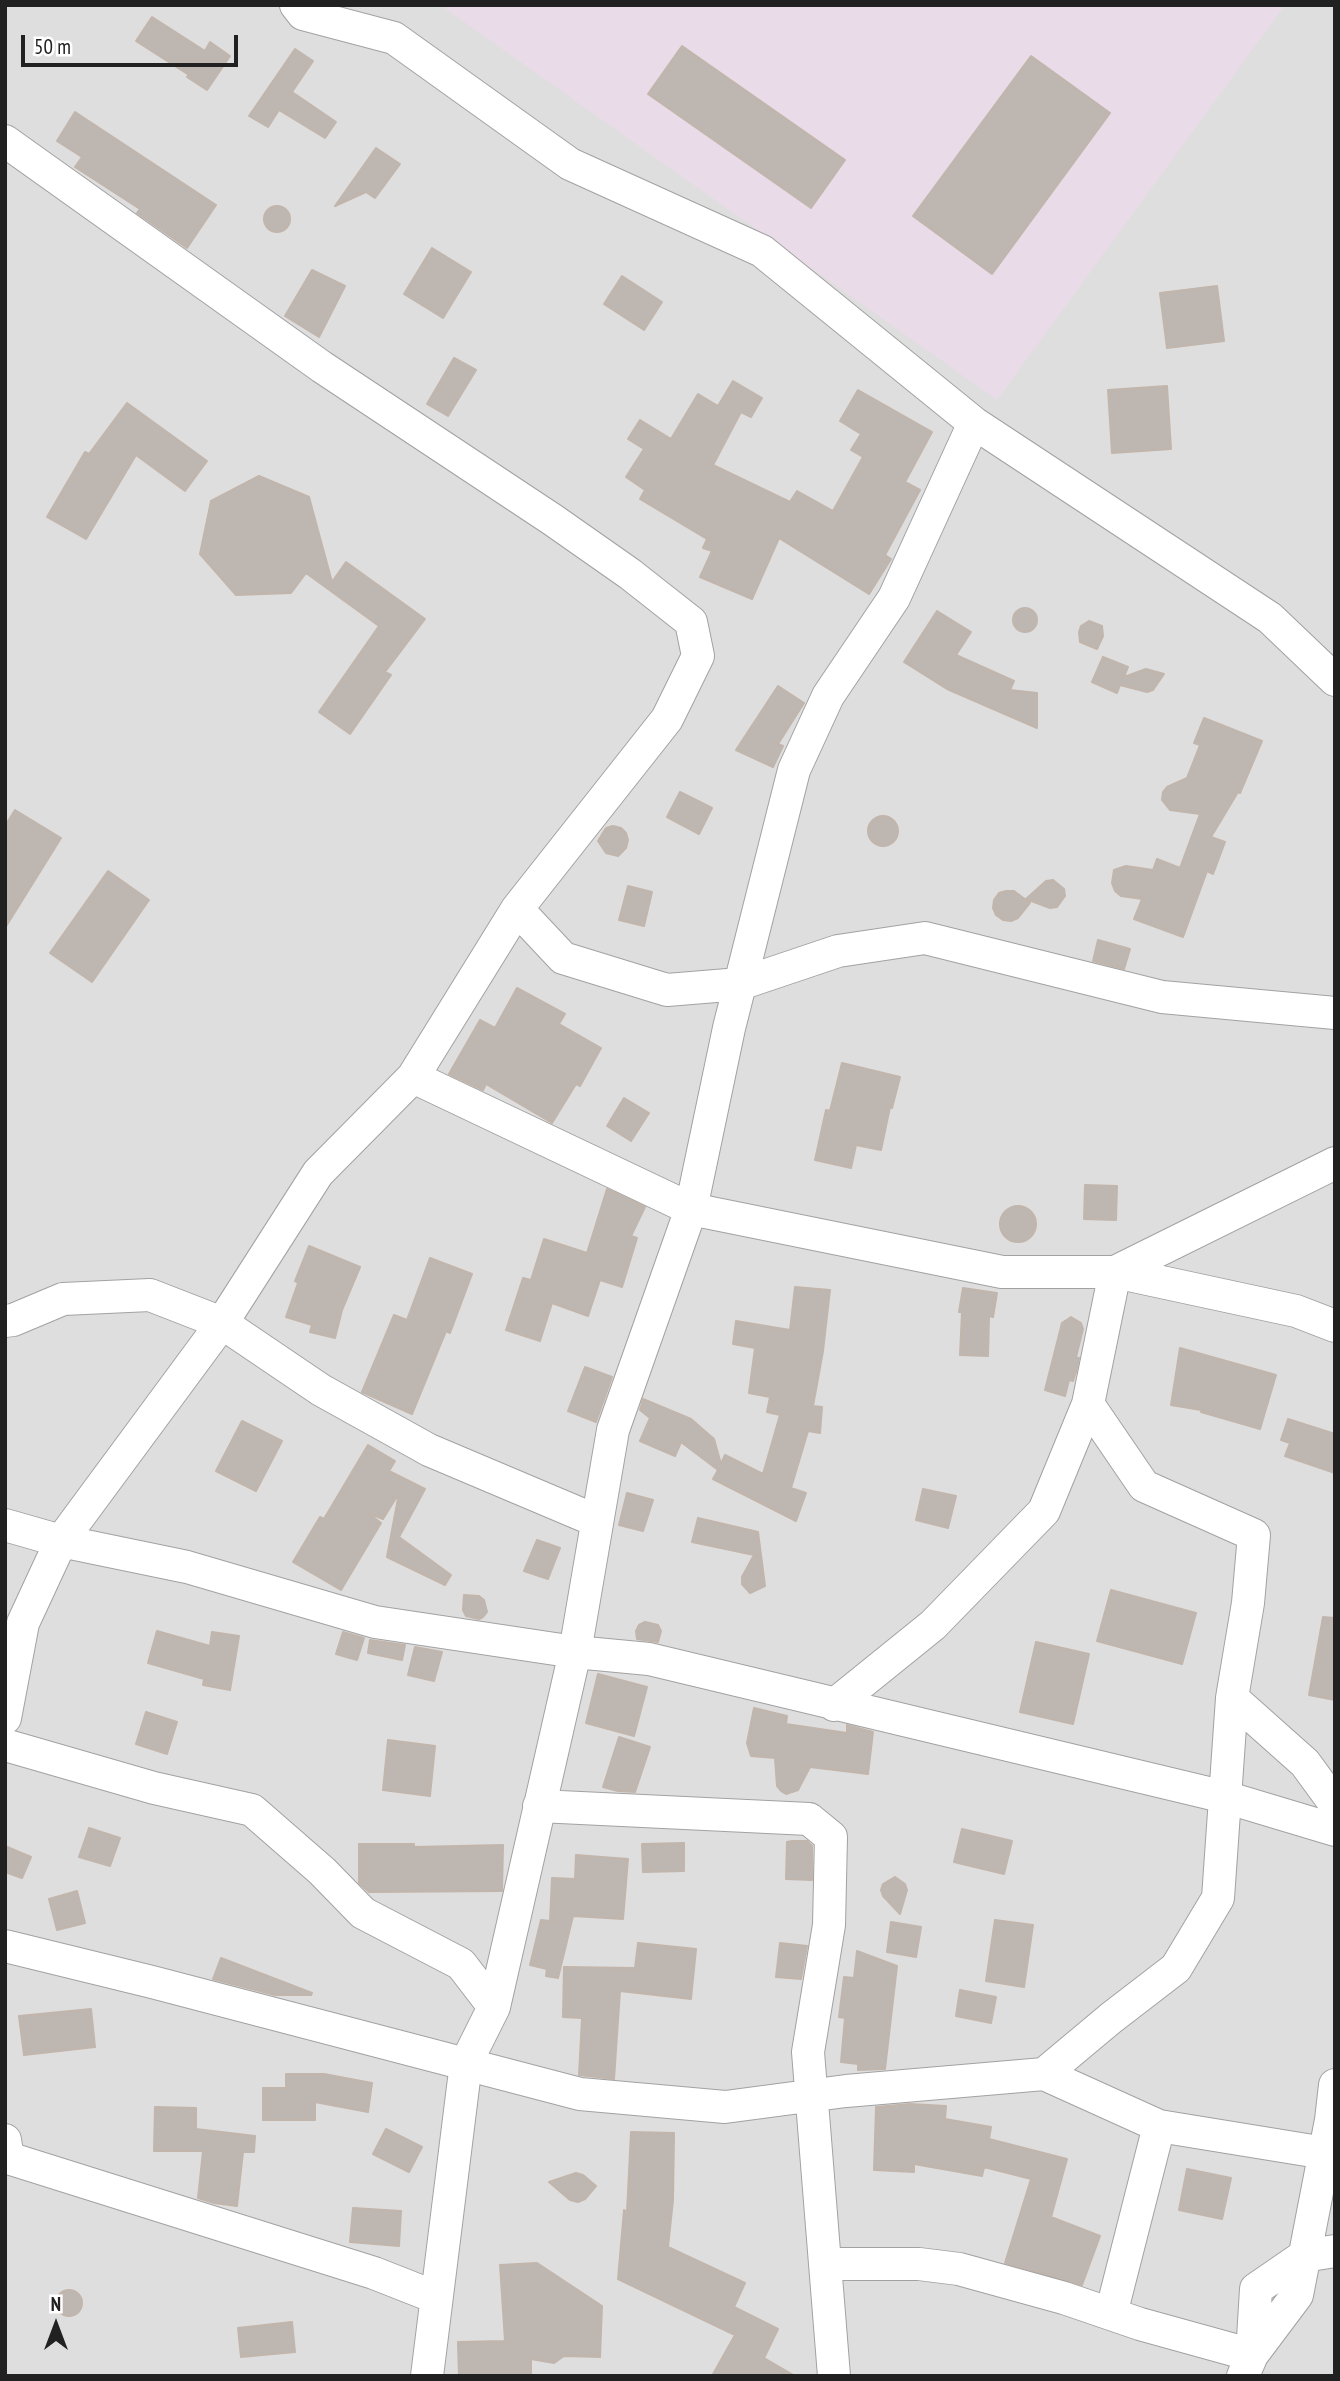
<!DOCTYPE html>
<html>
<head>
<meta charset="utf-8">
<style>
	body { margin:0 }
	#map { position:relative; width:1340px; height:2381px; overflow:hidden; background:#f0eee8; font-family:"PT Sans Narrow",sans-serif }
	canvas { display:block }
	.frame { position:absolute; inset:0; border:7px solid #212121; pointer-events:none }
	.north { position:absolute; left:21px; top:2290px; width:70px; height:70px; -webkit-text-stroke:5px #fff; paint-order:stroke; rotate:0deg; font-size:19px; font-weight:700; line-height:28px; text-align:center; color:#212121 }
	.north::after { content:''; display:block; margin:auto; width:24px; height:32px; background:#212121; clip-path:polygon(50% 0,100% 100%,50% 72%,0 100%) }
	.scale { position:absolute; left:21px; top:35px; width:217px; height:32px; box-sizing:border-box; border:4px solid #212121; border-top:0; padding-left:9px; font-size:21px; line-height:24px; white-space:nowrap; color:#212121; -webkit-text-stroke:5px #fff; paint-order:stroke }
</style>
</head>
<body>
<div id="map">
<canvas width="1340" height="2381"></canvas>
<div class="frame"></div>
<div class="north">N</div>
<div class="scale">50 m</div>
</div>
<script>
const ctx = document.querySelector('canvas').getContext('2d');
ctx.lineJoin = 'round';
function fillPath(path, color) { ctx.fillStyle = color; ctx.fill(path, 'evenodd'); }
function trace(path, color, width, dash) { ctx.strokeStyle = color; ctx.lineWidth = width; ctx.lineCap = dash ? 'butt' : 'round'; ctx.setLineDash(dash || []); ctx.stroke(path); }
fillPath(new Path2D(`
	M 5,5 L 1335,5 L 1335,2376 L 5,2376 Z`), '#dfdede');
fillPath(new Path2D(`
	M 440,5 L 1285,5 L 997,400 Z`), '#e9dbe7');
const building = new Path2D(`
	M 152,17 L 205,51 L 210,42 L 230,56 L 207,90 L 187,77 L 189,75 L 136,41 Z
	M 682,46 L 845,160 L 811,208 L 648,94 Z
	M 295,49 L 313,61 L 292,92 L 336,122 L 325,138 L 279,110 L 268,127 L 249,116 Z
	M 1031,56 L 1110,113 L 992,274 L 913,216 Z
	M 75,112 L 216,205 L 187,248 L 137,213 L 140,209 L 75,167 L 82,157 L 57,141 Z
	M 376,148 L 400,164 L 375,198 L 366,192 L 335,206 Z
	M264 219a13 13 0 1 1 26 0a13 13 0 1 1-26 0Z
	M 432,248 L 471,272 L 443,318 L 404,294 Z
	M 312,270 L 345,286 L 319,337 L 285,316 Z
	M 622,276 L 662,302 L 644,330 L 604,304 Z
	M 1217,286 L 1224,341 L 1167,348 L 1160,293 Z
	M 454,358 L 476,370 L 448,416 L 427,404 Z
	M 733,381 L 762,398 L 751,417 L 741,412 L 713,465 L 790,502 L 797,491 L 833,511 L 863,457 L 851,450 L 861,434 L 840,421 L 858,390 L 932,432 L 905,482 L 920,490 L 885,555 L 891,559 L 869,594 L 779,538 L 752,599 L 700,577 L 712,551 L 703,548 L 707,539 L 640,499 L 645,490 L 626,477 L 644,449 L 628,439 L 640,420 L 671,439 L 698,394 L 718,406 Z
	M 1167,386 L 1171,449 L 1112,453 L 1108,390 Z
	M 127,403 L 207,461 L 185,491 L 136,455 L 86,539 L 47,517 L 85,452 L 89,454 Z
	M 259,476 L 309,497 L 332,582 L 346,562 L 425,619 L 385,672 L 391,675 L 350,734 L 319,712 L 379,626 L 306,573 L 291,593 L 236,595 L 200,554 L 211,501 Z
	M1013 620a12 12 0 1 1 24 0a12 12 0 1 1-24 0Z
	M 937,611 L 971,632 L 956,655 L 1014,681 L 1010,690 L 1037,693 L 1037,728 L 947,689 L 904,662 Z
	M 1089,621 L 1102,626 L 1103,636 L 1097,649 L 1080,642 L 1079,632 L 1081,626 Z
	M 1103,657 L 1128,667 L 1124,677 L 1146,669 L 1164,674 L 1153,690 L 1147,692 L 1120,685 L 1117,693 L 1092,682 Z
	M 778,686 L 804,703 L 778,744 L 783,746 L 773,767 L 736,750 Z
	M 1204,718 L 1262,741 L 1240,793 L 1238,792 L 1211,837 L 1225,842 L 1213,874 L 1207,871 L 1183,937 L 1134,919 L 1142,899 L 1121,896 L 1115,891 L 1112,883 L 1114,870 L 1126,866 L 1153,870 L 1157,859 L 1180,868 L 1200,814 L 1170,810 L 1162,800 L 1163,792 L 1167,787 L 1187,778 L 1200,745 L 1194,743 Z
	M 680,792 L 712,808 L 699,834 L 667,817 Z
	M 15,810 L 61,838 L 5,928 L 5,826 Z
	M868 831a15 15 0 1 1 30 0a15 15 0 1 1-30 0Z
	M 613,826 L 621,828 L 626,833 L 628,840 L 626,848 L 618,856 L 606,853 L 598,841 L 606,828 Z
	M 108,871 L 149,900 L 92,982 L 50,953 Z
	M 1053,880 L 1064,889 L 1065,896 L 1057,907 L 1050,908 L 1026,899 L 1046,881 Z
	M 628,886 L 652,892 L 644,926 L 619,920 Z
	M 1006,891 L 1014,891 L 1030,903 L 1018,918 L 1011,921 L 1003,920 L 996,915 L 993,908 L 994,900 L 999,893 Z
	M 1098,940 L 1130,949 L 1124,969 L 1093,961 Z
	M 517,988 L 565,1014 L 559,1024 L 601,1048 L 580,1086 L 576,1084 L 552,1123 L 486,1084 L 483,1090 L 449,1074 L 480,1020 L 495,1028 Z
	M 842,1063 L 900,1077 L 892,1108 L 890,1107 L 881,1150 L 856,1145 L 851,1168 L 815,1160 L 826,1110 L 830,1111 Z
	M 624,1098 L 649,1113 L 631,1141 L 607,1126 Z
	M 1085,1185 L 1117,1186 L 1116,1220 L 1084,1219 Z
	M 607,1189 L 645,1207 L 631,1236 L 637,1238 L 622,1287 L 600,1280 L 588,1316 L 552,1303 L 540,1341 L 506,1330 L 523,1278 L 531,1280 L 544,1239 L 587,1253 Z
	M1000 1224a18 18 0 1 1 36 0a18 18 0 1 1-36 0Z
	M 309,1246 L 360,1267 L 342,1310 L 335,1338 L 310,1332 L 312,1325 L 286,1317 L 298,1283 L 295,1281 Z
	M 430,1258 L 472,1274 L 450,1333 L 446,1331 L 412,1414 L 362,1392 L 394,1315 L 407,1320 Z
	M 795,1287 L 830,1290 L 823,1351 L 813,1406 L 822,1407 L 820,1433 L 808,1431 L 791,1488 L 806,1493 L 796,1521 L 713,1479 L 718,1470 L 681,1442 L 675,1456 L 640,1441 L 650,1418 L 640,1410 L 643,1399 L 691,1419 L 714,1439 L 721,1464 L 725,1455 L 763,1474 L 780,1415 L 767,1412 L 770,1397 L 749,1393 L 755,1348 L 733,1344 L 736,1321 L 790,1330 Z
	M 963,1288 L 997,1293 L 993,1317 L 989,1316 L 988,1356 L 960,1355 L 962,1312 L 959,1312 Z
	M 1071,1317 L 1081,1323 L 1083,1329 L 1076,1357 L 1079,1358 L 1076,1372 L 1073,1381 L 1069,1380 L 1065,1396 L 1045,1390 L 1062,1323 Z
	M 1180,1348 L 1276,1375 L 1260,1429 L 1201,1412 L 1201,1410 L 1171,1405 Z
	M 585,1367 L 612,1377 L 596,1422 L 568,1411 Z
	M 1288,1419 L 1335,1434 L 1335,1473 L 1285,1456 L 1290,1443 L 1281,1440 Z
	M 242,1421 L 282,1441 L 256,1491 L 216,1471 Z
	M 368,1445 L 395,1461 L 389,1471 L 425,1489 L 399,1537 L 451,1575 L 445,1585 L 387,1557 L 399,1493 L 383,1519 L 368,1513 L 381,1523 L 341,1590 L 293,1562 L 320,1517 L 324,1519 Z
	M 923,1489 L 956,1496 L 948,1528 L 916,1520 Z
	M 627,1493 L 653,1500 L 643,1531 L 619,1525 Z
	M 698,1518 L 758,1532 L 765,1586 L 750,1593 L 742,1584 L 742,1577 L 754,1555 L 692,1542 Z
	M 537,1540 L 560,1548 L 548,1579 L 524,1571 Z
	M 1111,1590 L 1196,1613 L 1182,1664 L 1097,1641 Z
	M 464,1595 L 479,1596 L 484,1600 L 487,1612 L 483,1617 L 479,1619 L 466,1616 L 463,1610 Z
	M 1323,1617 L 1335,1618 L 1335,1700 L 1309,1695 Z
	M 645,1622 L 658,1625 L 661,1631 L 658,1642 L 637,1639 L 636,1631 L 639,1625 Z
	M 157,1631 L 210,1646 L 212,1632 L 239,1636 L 230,1690 L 203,1685 L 204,1679 L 148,1663 Z
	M 343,1632 L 364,1638 L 357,1660 L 336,1654 Z
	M 370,1640 L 405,1645 L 402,1660 L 368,1653 Z
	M 1036,1642 L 1089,1654 L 1073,1724 L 1020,1712 Z
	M 415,1647 L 442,1652 L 434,1681 L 408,1675 Z
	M 598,1674 L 647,1687 L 634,1736 L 586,1723 Z
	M 754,1708 L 787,1716 L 786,1724 L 847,1733 L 847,1725 L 873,1732 L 868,1774 L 810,1767 L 798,1790 L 786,1794 L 781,1791 L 777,1786 L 775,1758 L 751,1756 L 747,1743 Z
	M 146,1712 L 177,1722 L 167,1754 L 136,1744 Z
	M 619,1737 L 650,1747 L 635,1792 L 618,1791 L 603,1787 Z
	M 388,1740 L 435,1746 L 430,1796 L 383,1790 Z
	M 89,1828 L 120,1838 L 110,1866 L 79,1857 Z
	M 962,1829 L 1012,1841 L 1004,1874 L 954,1862 Z
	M 792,1841 L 807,1841 L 812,1846 L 812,1880 L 786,1879 L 787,1842 Z
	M 684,1843 L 684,1871 L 643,1872 L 642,1844 Z
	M 359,1844 L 414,1844 L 414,1847 L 503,1845 L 502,1891 L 369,1892 L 359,1883 Z
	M 5,1846 L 31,1857 L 22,1878 L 5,1872 Z
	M 576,1855 L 628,1859 L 623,1919 L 573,1916 L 558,1978 L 546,1976 L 547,1969 L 530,1965 L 541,1920 L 550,1921 L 552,1878 L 575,1879 Z
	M 895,1877 L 905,1884 L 907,1890 L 900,1914 L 883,1896 L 881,1890 L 883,1884 Z
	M 77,1891 L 85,1923 L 57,1930 L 49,1899 Z
	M 995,1920 L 1033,1925 L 1024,1987 L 986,1981 Z
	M 891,1922 L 921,1927 L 916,1957 L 887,1952 Z
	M 638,1943 L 696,1949 L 691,1999 L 620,1991 L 614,2079 L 579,2075 L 582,2018 L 563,2017 L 564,1967 L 635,1968 Z
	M 780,1943 L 807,1946 L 801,1979 L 776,1977 Z
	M 857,1951 L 897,1966 L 885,2069 L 858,2070 L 858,2064 L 841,2062 L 845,2018 L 839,2017 L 844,1977 L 854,1978 Z
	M 221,1958 L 312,1993 L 311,1995 L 275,1995 L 213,1979 Z
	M 960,1990 L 996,1997 L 991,2023 L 956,2016 Z
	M 91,2009 L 95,2047 L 24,2055 L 19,2016 Z
	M 286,2074 L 324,2074 L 372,2083 L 368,2112 L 315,2102 L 315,2120 L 263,2120 L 263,2088 L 286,2088 Z
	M 910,2104 L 946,2106 L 945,2119 L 991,2127 L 989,2139 L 1067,2159 L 1051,2217 L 1100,2236 L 1082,2285 L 1005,2263 L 1031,2179 L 984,2167 L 982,2176 L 914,2164 L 914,2172 L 874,2170 L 876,2107 Z
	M 155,2107 L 196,2108 L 196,2129 L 255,2136 L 254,2152 L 243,2152 L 237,2206 L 214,2203 L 198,2198 L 203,2151 L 154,2151 Z
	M 386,2129 L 422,2147 L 409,2172 L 373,2154 Z
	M 631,2132 L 674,2133 L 673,2200 L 668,2247 L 745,2283 L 734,2307 L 778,2329 L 764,2358 L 795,2376 L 712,2376 L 735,2335 L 618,2279 L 624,2210 L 627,2212 Z
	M 1187,2169 L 1231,2178 L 1222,2219 L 1179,2210 Z
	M 576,2173 L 583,2175 L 596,2186 L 585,2199 L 578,2202 L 570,2200 L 549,2182 Z
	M 353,2208 L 401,2211 L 399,2246 L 350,2242 Z
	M 537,2263 L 602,2306 L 600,2357 L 564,2356 L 554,2363 L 531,2359 L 531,2376 L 459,2376 L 458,2342 L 505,2341 L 500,2265 Z
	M56 2303a13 13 0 1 1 26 0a13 13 0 1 1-26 0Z
	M 292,2322 L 295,2352 L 241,2357 L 238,2328 Z`);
fillPath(building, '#beb7b1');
trace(building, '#c1b5ac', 2);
const minor = new Path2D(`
	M 296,5 L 303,14 L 394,38 L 570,164 L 762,251 L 974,423 L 1270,618 L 1335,680
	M 5,141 L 322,367 L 553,520 L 630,574 L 691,622 L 698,656 L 667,719 L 517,909 L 413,1077 L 318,1173 L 222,1323 L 61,1541 L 23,1623 L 5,1718
	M 517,909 L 563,958 L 667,990 L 740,984 L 838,951 L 925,938 L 1162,997 L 1335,1013
	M 413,1077 L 691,1209 L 1002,1272 L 1115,1272 L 1296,1311 L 1335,1326
	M 1115,1272 L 1335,1163
	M 5,1321 L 13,1320 L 63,1299 L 150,1295 L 222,1323 L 321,1390 L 429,1450 L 597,1521
	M 1088,1404 L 1144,1486 L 1254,1535 L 1248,1603 L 1232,1698 L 1305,1763 L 1335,1804
	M 5,1525 L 61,1541 L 187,1567 L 375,1622 L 575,1652 L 649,1659 L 1225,1797 L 1335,1830
	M 834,1705 L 933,1625 L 1044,1511 L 1088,1404 L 1115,1272
	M 5,1745 L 154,1788 L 252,1810 L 322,1871 L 363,1913 L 461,1964 L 494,2007
	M 539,1806 L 809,1819 L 831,1837 L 829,1925 L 808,2052 L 834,2376
	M 5,1946 L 152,1982 L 580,2094 L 725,2107 L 846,2091 L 1044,2074 L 1111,2018 L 1176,1968 L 1218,1898 L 1232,1698
	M 1044,2074 L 1159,2126 L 1325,2153
	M 5,2140 L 8,2158 L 374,2273 L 435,2297
	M 826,2264 L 919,2264 L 959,2269 L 1064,2298 L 1140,2324 L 1252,2355 L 1256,2289 L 1304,2256 L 1335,2251
	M 1111,2314 L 1159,2126
	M 427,2376 L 466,2063 L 494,2007 L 575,1652 L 613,1430 L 691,1209 L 729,1028 L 794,770 L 828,696 L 894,598 L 974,423
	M 1243,2376 L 1252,2355 L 1297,2295 L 1331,2120 L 1335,2085`);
trace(minor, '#a2a2a2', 34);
trace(minor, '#fff', 32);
</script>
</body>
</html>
